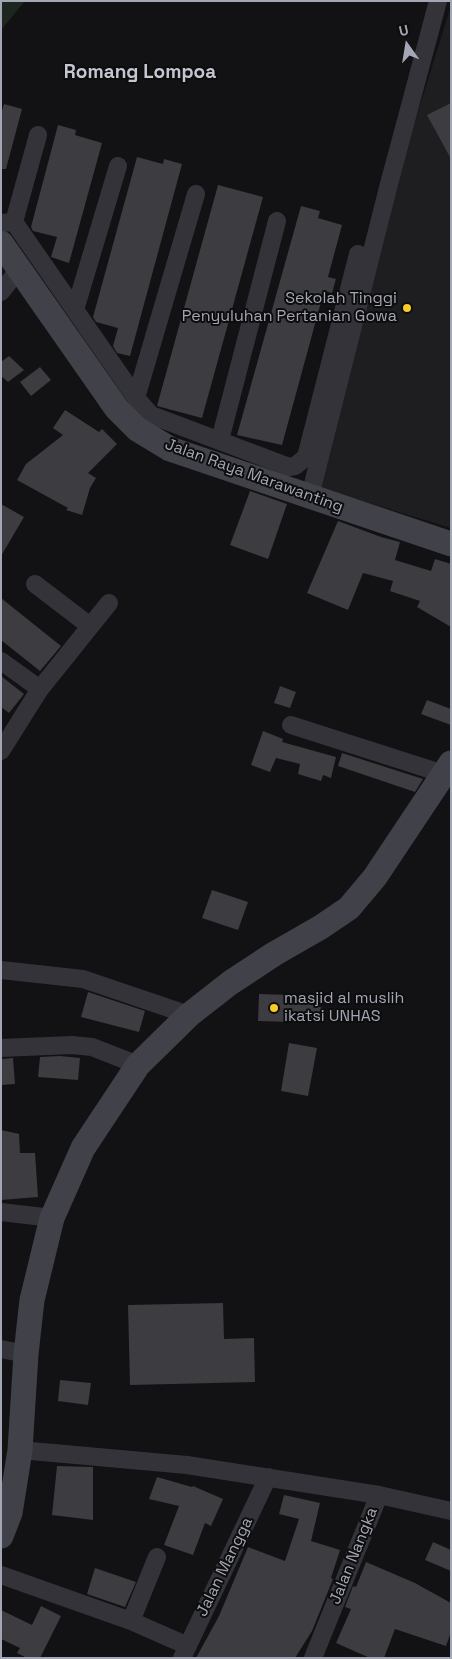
<!DOCTYPE html>
<html>
<head>
<meta charset="utf-8">
<style>
	body { margin:0 }
	#map { position:relative; width:452px; height:1659px; overflow:hidden; background:#121214; font-family:"Space Grotesk",sans-serif }
	canvas { display:block }
	.frame { position:absolute; inset:0; border:2px solid #a3a6b5; pointer-events:none }
	.north { position:absolute; left:382px; top:20px; width:50px; height:50px; -webkit-text-stroke:4px #0d0d0e; paint-order:stroke; rotate:347deg; font-size:14px; font-weight:700; line-height:20px; text-align:center; color:#a3a6b5 }
	.north::after { content:''; display:block; margin:auto; width:18px; height:22px; background:#a3a6b5; clip-path:polygon(50% 0,100% 100%,50% 72%,0 100%) }
</style>
</head>
<body>
<div id="map">
<canvas width="452" height="1659"></canvas>
<div class="frame"></div>
<div class="north">U</div>
</div>
<script>
const ctx = document.querySelector('canvas').getContext('2d');
ctx.lineJoin = 'round';
function fillPath(path, color) { ctx.fillStyle = color; ctx.fill(path, 'evenodd'); }
function trace(path, color, width, dash) { ctx.strokeStyle = color; ctx.lineWidth = width; ctx.lineCap = dash ? 'butt' : 'round'; ctx.setLineDash(dash || []); ctx.stroke(path); }
function write(font, color, halo, rows, align = 'center') {
  ctx.font = font + ' "Space Grotesk",sans-serif'; ctx.lineWidth = 4; ctx.setLineDash([]); ctx.textBaseline = 'middle'; ctx.strokeStyle = halo; ctx.fillStyle = color; for (const [text, x, y, turn = 0] of rows) {
    ctx.save(); ctx.translate(x, y); ctx.rotate((+turn || 0) * Math.PI / 180); ctx.textAlign = isNaN(turn) ? turn : align; if (halo) ctx.strokeText(text, 0, 0); ctx.fillText(text, 0, 0); ctx.restore();
  }
}
fillPath(new Path2D(`
	M 451,6 L 451,528 L 314,486 L 412,131 Z`), '#1e1e21');
fillPath(new Path2D(`
	M 1,1 L 25,1 L 1,30 Z`), '#1e2620');
fillPath(new Path2D(`
	M 451,103 L 451,159 L 427,115 Z
	M 4,104 L 22,109 L 6,169 L 1,169 L 1,114 Z
	M 58,125 L 76,130 L 75,135 L 102,143 L 69,263 L 51,257 L 57,237 L 33,231 L 31,227 Z
	M 137,157 L 163,164 L 164,159 L 182,164 L 130,356 L 117,353 L 113,346 L 118,328 L 96,322 L 93,317 Z
	M 218,185 L 263,197 L 202,418 L 157,406 Z
	M 301,206 L 320,211 L 318,218 L 342,225 L 328,277 L 336,279 L 332,293 L 324,291 L 282,445 L 237,435 Z
	M 9,356 L 24,370 L 8,382 L 1,376 L 1,362 Z
	M 40,367 L 51,380 L 31,396 L 20,382 Z
	M 65,410 L 99,432 L 102,429 L 117,444 L 88,473 L 96,478 L 90,488 L 82,515 L 66,510 L 68,508 L 17,480 L 26,464 L 63,435 L 53,428 Z
	M 250,491 L 287,504 L 268,559 L 230,545 Z
	M 1,504 L 24,517 L 1,556 Z
	M 338,521 L 381,537 L 400,542 L 395,560 L 431,571 L 435,559 L 451,564 L 451,627 L 417,607 L 420,601 L 390,591 L 393,581 L 363,573 L 348,610 L 307,593 Z
	M 1,598 L 61,646 L 40,671 L 1,640 Z
	M 1,676 L 24,694 L 9,713 L 1,707 Z
	M 280,686 L 296,692 L 290,708 L 274,703 Z
	M 427,700 L 451,709 L 451,725 L 421,714 Z
	M 263,731 L 283,739 L 282,742 L 336,757 L 331,778 L 323,775 L 321,781 L 298,774 L 300,764 L 276,758 L 270,772 L 251,765 Z
	M 342,753 L 423,779 L 415,792 L 338,766 Z
	M 212,890 L 248,902 L 238,930 L 202,918 Z
	M 88,992 L 145,1011 L 139,1032 L 81,1017 Z
	M 259,994 L 291,995 L 291,999 L 323,1008 L 319,1022 L 290,1014 L 290,1022 L 258,1021 Z
	M 289,1043 L 317,1048 L 308,1096 L 281,1091 Z
	M 60,1056 L 80,1058 L 78,1080 L 38,1077 L 40,1057 Z
	M 13,1058 L 15,1084 L 1,1085 L 1,1059 Z
	M 1,1130 L 19,1134 L 20,1153 L 35,1153 L 38,1197 L 1,1200 Z
	M 223,1303 L 224,1339 L 254,1338 L 255,1382 L 130,1385 L 128,1305 Z
	M 60,1380 L 91,1383 L 88,1405 L 58,1401 Z
	M 57,1466 L 93,1467 L 93,1520 L 52,1515 Z
	M 157,1477 L 192,1487 L 193,1486 L 223,1499 L 211,1526 L 205,1523 L 193,1555 L 164,1545 L 179,1506 L 149,1499 Z
	M 284,1495 L 320,1503 L 311,1541 L 340,1550 L 331,1578 L 333,1579 L 312,1631 L 295,1658 L 196,1658 L 219,1616 L 248,1547 L 285,1561 L 299,1519 L 279,1514 Z
	M 433,1542 L 451,1550 L 451,1571 L 425,1560 Z
	M 366,1562 L 415,1583 L 451,1603 L 451,1632 L 446,1646 L 395,1629 L 384,1658 L 370,1658 L 336,1643 L 351,1609 L 345,1607 L 353,1586 L 356,1587 Z
	M 95,1568 L 136,1582 L 125,1607 L 87,1594 Z
	M 41,1606 L 61,1616 L 40,1658 L 27,1658 L 17,1653 L 20,1648 L 1,1639 L 1,1610 L 32,1625 Z`), '#3c3c41');
trace(new Path2D(`
	M 14,222 L 38,135
	M 1,223 L 14,222 L 136,398 L 151,415 L 289,467 L 295,466 L 306,457 L 358,254
	M 1,292 L 20,268
	M 75,310 L 118,166
	M 136,398 L 196,194
	M 220,440 L 277,221
	M 310,496 L 389,184 L 438,1
	M 35,584 L 90,626
	M 1,661 L 40,689 L 1,751
	M 40,689 L 109,603
	M 291,725 L 444,774
	M 1,970 L 83,979 L 189,1015
	M 1,1048 L 72,1045 L 92,1047 L 138,1065
	M 1,1212 L 52,1218
	M 1,1349 L 26,1354
	M 20,1450 L 187,1465 L 379,1495
	M 1,1575 L 131,1621 L 188,1646
	M 131,1621 L 157,1557
	M 182,1658 L 268,1477
	M 313,1658 L 379,1495 L 451,1511`), '#333339', 18);
trace(new Path2D(`
	M 1,243 L 117,409 L 137,429 L 170,449 L 451,544
	M 1,1536 L 10,1513 L 20,1450 L 26,1354 L 32,1300 L 52,1218 L 83,1148 L 138,1065 L 189,1015 L 230,983 L 274,954 L 321,927 L 349,908 L 375,877 L 451,763`), '#414249', 25);
for (const [x, y, r, color] of [
	[407,308,5,"#f8cc25"],
	[274,1008,5,"#f8cc25"]
]) { const dot = new Path2D(); dot.arc(x, y, r, 0, 2 * Math.PI); ctx.fillStyle = color; ctx.fill(dot); trace(dot, '#0d0d0e', 2); }
write('16px', '#a3a6b5', '#0d0d0e', [
	["Sekolah Tinggi",397,299],
	["Penyuluhan Pertanian Gowa",397,317],
	["masjid al muslih",284,999,"left"],
	["ikatsi UNHAS",284,1017,"left"]
], 'right');
write('16px', '#a3a6b5', '#0d0d0e', [
	["Jalan Raya Marawanting",254,476,20],
	["Jalan Nangka",354,1556,-68],
	["Jalan Mangga",225,1567,-64]
]);
write('bold 19px', '#c4c6d1', '#0d0d0e', [
	["Romang Lompoa",140,73]
]);
</script>
</body>
</html>
